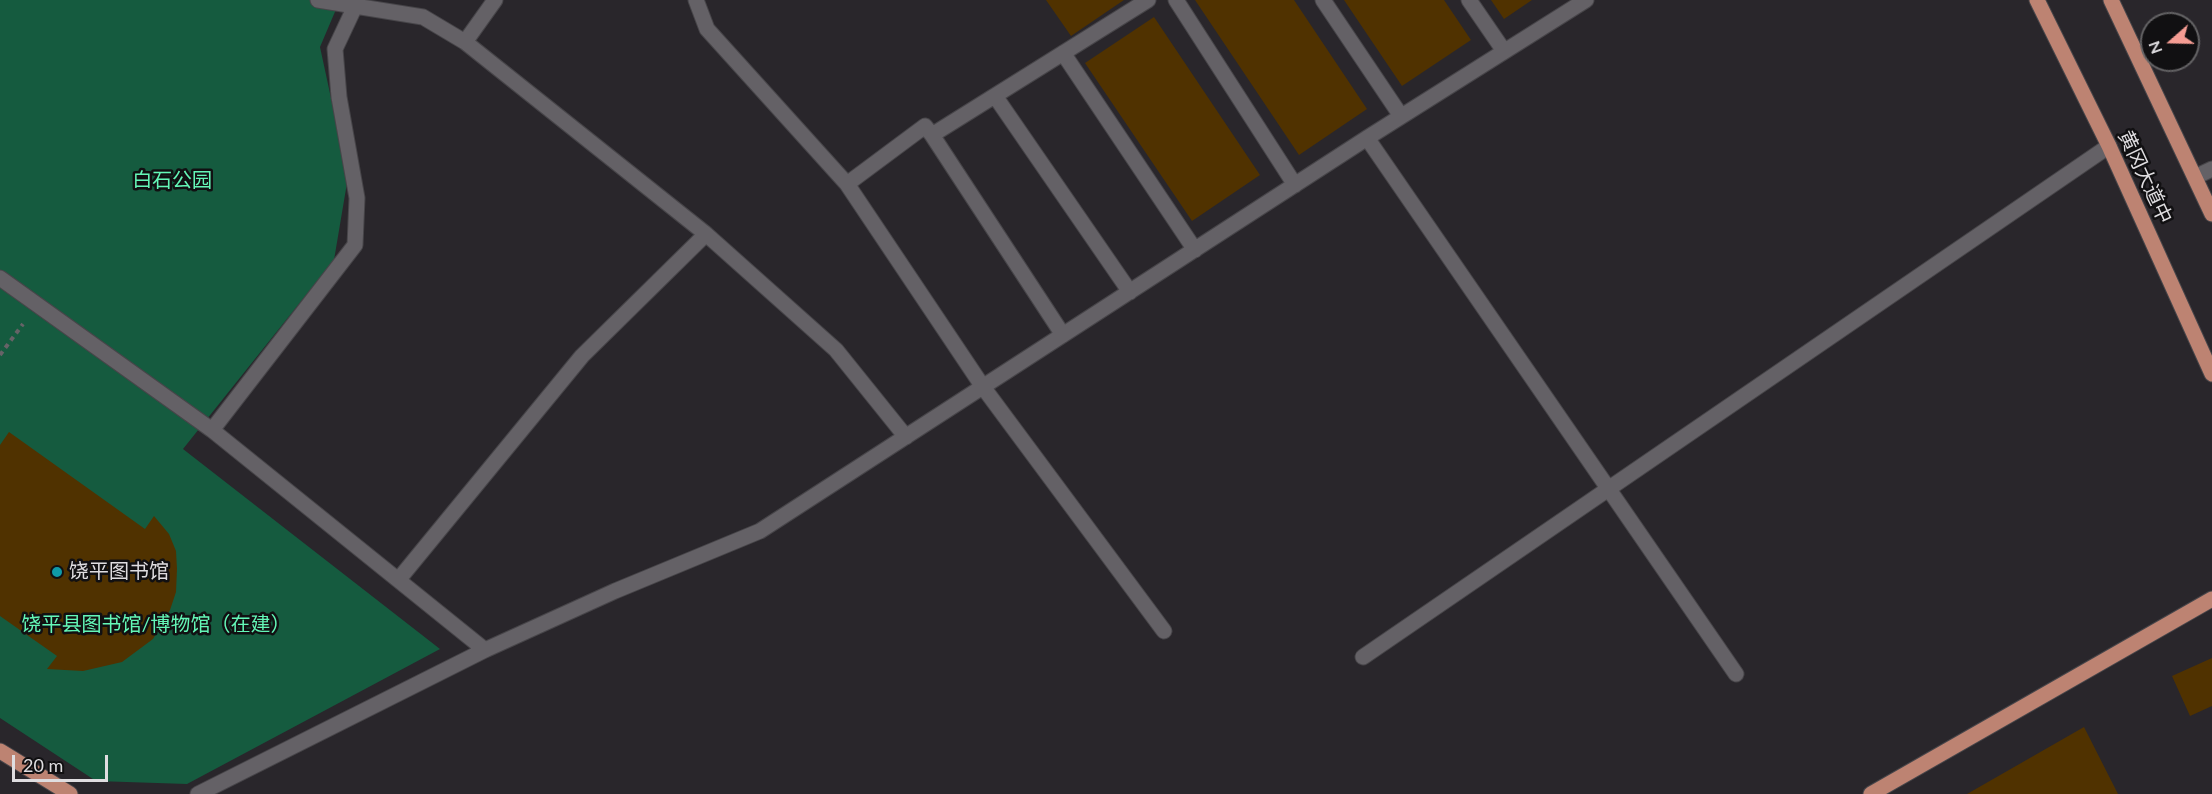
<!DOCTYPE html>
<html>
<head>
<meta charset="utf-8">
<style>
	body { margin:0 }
	#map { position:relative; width:2212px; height:794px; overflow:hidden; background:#29262b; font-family:Lato,sans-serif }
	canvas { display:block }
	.north { position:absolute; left:2140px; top:12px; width:60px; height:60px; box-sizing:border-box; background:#111012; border:2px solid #636264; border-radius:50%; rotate:250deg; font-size:16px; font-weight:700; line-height:24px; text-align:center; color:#dfdde0 }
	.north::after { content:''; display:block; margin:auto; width:21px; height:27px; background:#f59c93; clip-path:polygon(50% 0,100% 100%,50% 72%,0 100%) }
	.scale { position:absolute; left:12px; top:755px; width:96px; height:27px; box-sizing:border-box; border:3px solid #dfdde0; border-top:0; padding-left:8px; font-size:18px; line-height:21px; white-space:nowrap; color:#dfdde0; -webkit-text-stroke:4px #111012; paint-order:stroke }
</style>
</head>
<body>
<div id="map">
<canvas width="2212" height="794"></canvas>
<div class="north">N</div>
<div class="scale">20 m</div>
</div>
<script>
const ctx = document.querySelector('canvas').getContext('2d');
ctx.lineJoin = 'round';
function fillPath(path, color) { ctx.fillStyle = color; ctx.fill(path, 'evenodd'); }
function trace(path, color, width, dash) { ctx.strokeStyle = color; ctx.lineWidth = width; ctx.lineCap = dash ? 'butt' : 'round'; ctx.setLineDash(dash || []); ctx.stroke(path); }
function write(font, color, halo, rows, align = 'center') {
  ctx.font = font + ' Lato,"Noto Sans SC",sans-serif'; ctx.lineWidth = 5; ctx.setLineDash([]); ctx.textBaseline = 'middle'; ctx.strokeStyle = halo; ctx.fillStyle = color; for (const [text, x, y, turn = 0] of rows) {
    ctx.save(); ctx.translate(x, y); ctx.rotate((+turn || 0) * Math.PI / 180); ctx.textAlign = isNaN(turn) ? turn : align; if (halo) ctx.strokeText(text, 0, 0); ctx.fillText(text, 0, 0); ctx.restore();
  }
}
fillPath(new Path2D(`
	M 0,0 L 340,0 L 320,47 L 348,177 L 334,260 L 183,449 L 440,649 L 187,784 L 96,781 L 0,718 Z`), '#155b3f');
fillPath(new Path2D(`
	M 1046,0 L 1124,0 L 1071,36 Z
	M 1195,0 L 1294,0 L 1367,109 L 1299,155 Z
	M 1344,0 L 1444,0 L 1471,40 L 1402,86 Z
	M 1491,0 L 1532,0 L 1504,19 Z
	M 1154,17 L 1260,175 L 1192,221 L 1085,63 Z
	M 9,432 L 145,529 L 154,516 L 169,534 L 176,551 L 177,569 L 176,592 L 170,610 L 153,639 L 122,662 L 83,671 L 47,669 L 57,656 L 0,616 L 0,445 Z
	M 2212,658 L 2212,706 L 2190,716 L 2172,676 Z
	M 2084,727 L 2118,794 L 1967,794 Z`), '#503200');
const minor = new Path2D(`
	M 318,0 L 423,17 L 465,42
	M 358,0 L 335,49 L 339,97 L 357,198 L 355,245 L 212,430 L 485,650
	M 495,0 L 465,42 L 706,234 L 836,350 L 906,437
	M 696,0 L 707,29 L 847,184 L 983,387 L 1164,631
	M 1176,0 L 1295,185
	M 1323,0 L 1401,116
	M 1469,0 L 1504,51
	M 1063,53 L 1195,250
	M 995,96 L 1130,292
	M 932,135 L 1063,335
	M 1367,138 L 1736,674
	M 2195,177 L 2212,169
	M 847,184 L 925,126 L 932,135 L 1148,0
	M 0,278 L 212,430
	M 399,579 L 582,356 L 706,234
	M 1363,657 L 2109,146
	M 198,794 L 485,650 L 615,591 L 760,531 L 1367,138 L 1586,0`);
const major = new Path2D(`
	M 2037,0 L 2109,146 L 2212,374
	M 2111,0 L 2212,214
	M 0,751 L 70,794
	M 1871,794 L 2212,599`);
trace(minor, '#474549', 17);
trace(major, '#474549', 17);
trace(new Path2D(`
	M 0,355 L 23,324`), '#666367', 4, [4.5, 4.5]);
trace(minor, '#646166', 15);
trace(major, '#bd8372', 15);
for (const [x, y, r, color] of [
	[57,572,6,"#0f9aa8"]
]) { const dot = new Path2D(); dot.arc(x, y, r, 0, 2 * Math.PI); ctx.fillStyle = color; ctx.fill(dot); trace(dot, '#111012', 2); }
write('20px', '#dfdde0', '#111012', [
	["黄冈大道中",2145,177,65]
]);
write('20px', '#64f7b7', '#111012', [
	["白石公园",172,181],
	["饶平县图书馆/博物馆（在建）",156,625]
]);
write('20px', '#dfdde0', '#111012', [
	["饶平图书馆",69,572]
], 'left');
</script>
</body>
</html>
